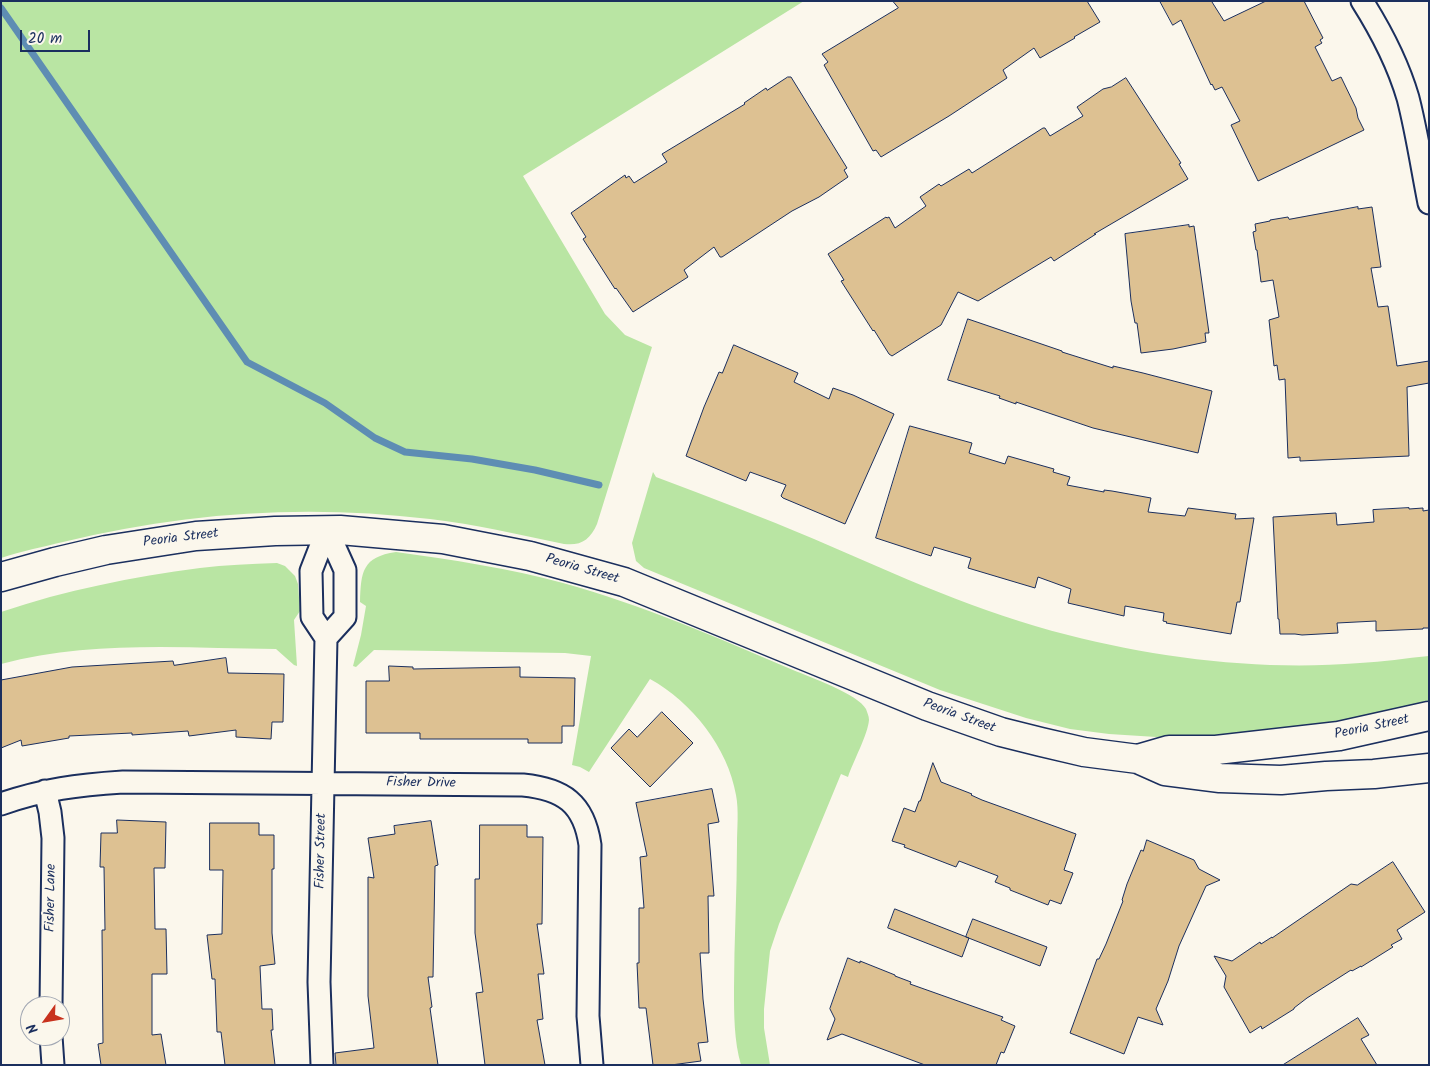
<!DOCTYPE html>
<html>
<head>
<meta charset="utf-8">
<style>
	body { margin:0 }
	#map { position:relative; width:1430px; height:1066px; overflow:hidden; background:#fbf7ec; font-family:Kalam,sans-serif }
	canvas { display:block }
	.frame { position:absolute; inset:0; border:2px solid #1b2f5e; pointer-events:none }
	.north { position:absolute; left:20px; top:996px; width:50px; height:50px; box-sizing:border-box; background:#fbf7ec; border:1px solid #a1a7b3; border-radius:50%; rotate:238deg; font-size:14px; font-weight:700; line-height:20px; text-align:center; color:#1b2f5e }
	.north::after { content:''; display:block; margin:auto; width:18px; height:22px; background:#c8321e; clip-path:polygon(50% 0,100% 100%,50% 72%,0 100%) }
	.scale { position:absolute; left:20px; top:30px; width:70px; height:22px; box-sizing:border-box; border:2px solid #1b2f5e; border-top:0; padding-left:6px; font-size:15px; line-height:18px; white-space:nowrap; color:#1b2f5e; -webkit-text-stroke:4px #fbf7ec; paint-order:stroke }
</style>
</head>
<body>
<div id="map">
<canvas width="1430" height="1066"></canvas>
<div class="frame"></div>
<div class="north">N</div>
<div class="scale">20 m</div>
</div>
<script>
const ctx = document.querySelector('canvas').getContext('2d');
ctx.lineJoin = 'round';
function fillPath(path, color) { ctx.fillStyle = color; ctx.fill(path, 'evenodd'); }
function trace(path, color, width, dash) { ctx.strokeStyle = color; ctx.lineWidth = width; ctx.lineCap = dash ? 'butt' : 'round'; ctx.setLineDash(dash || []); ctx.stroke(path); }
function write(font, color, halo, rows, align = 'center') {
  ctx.font = font + ' Kalam,sans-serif'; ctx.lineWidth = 4; ctx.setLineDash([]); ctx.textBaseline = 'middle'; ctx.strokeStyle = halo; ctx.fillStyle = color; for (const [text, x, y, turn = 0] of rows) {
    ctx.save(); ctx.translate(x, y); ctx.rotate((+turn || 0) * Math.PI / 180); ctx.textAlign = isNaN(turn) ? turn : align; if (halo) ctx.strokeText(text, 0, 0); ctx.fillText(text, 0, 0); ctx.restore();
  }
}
fillPath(new Path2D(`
	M 1,1 L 804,1 L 523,176 L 605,314 L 625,335 L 652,347 L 597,524 C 590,540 581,546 564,544 C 520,535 475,524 430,519 C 307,504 184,512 63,542 C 42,547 22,551 1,558 Z
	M 653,472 L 656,477 C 709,497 762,517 814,539 C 897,575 980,613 1068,635 C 1161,659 1264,671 1360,663 C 1383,662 1406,658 1429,656 L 1429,702 L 1370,715 L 1279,732 L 1188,739 L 1109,734 L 1070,729 L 1026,718 L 940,690 L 644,568 L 636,561 L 632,543 Z
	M 396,552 C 452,560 509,568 563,583 C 643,605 718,638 793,670 C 810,677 858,694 866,709 C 867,712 869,716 869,720 C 868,734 853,762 848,777 L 841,774 L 779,924 L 770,951 L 764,1009 L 764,1028 L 770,1065 L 741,1065 C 734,1041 734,1014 734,989 C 734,941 737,893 737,844 C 737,829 739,810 736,795 C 728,748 692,702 650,679 L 589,772 L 580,767 L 572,765 L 591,656 L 565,653 L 374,650 L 356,667 L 353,666 L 361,635 L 366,606 L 360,602 C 361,572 362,557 396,552 Z
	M 277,563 L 285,566 L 295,576 L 298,584 L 300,611 L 294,620 L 297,666 L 294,665 L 276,649 C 185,648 90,640 1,664 L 1,612 C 66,590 132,577 200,568 C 225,565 251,564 277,563 Z`), '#b9e5a3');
trace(new Path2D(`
	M 1,8 L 247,362 L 325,403 L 375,438 L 405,452 L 472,459 L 535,470 L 599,485`), '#5e8db3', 7);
const building = new Path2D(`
	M 893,1 L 1087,1 L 1100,22 L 1074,37 L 1075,38 L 1040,58 L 1034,48 L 1003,70 L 1007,78 L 949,116 L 881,157 L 876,150 L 873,151 L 824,65 L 828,62 L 822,54 L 898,8 Z
	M 1160,1 L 1213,1 L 1212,2 L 1224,21 L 1266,1 L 1304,1 L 1323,38 L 1320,40 L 1322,43 L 1315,47 L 1332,81 L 1341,77 L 1356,108 L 1358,118 L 1364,130 L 1258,181 L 1231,125 L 1240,121 L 1222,87 L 1215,90 L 1212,84 L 1211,85 L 1181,20 L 1173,25 Z
	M 788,77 L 791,77 L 847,168 L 844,170 L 848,177 L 819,197 L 792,211 L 722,257 L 720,257 L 714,247 L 684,270 L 688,277 L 633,312 L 616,288 L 615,289 L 583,239 L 586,237 L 571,213 L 625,175 L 626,178 L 629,176 L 634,183 L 667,162 L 662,154 L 745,104 L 744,103 L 766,88 L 767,90 Z
	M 1126,78 L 1181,163 L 1179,164 L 1188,179 L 1094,234 L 1096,234 L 1054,261 L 1051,257 L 978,301 L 958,292 L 941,325 L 892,356 L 889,354 L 874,330 L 873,331 L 841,281 L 844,280 L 828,254 L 886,217 L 887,218 L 889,217 L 895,228 L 926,206 L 920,197 L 939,184 L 941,186 L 969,169 L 972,173 L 1043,128 L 1045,128 L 1050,136 L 1083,116 L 1077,107 L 1103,89 L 1111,87 Z
	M 1358,207 L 1358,209 L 1372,207 L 1381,267 L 1371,268 L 1378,307 L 1388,306 L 1397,366 L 1429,361 L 1429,383 L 1407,387 L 1409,456 L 1300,461 L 1300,457 L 1288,458 L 1285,379 L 1279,380 L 1277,365 L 1274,366 L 1269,320 L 1279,317 L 1273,280 L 1261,282 L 1257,250 L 1256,250 L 1253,232 L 1256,231 L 1255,224 L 1270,221 L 1270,220 L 1288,217 L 1289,219 Z
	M 1189,225 L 1189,227 L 1194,226 L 1209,333 L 1205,333 L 1206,342 L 1173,349 L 1141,353 L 1137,323 L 1135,323 L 1131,301 L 1125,234 Z
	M 968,319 L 1062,351 L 1062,352 L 1113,368 L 1113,366 L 1143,373 L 1212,391 L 1198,453 L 1093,428 L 1016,402 L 1016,404 L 999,398 L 1000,396 L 948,380 Z
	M 734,345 L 798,373 L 794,382 L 829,399 L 833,388 L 853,395 L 894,414 L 845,524 L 783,498 L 781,496 L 786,485 L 750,472 L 746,481 L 686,456 L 704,407 L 719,372 L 722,373 Z
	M 910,426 L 972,443 L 969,453 L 1005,464 L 1008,456 L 1054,469 L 1053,472 L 1070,477 L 1067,485 L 1104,492 L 1104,490 L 1112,491 L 1151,498 L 1148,512 L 1185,516 L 1188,508 L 1236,514 L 1235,519 L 1254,518 L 1240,602 L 1237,602 L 1231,634 L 1166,623 L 1167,622 L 1163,621 L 1164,613 L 1125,606 L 1124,616 L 1068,603 L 1071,589 L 1038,577 L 1035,588 L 968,568 L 971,558 L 934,547 L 931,556 L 876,538 Z
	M 1409,508 L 1409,509 L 1423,508 L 1423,511 L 1429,510 L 1429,628 L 1423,628 L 1423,629 L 1376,631 L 1376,621 L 1337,623 L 1338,633 L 1302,635 L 1295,634 L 1280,634 L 1279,619 L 1278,619 L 1273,517 L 1336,513 L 1337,525 L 1374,522 L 1373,510 Z
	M 226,658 L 228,673 L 284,674 L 283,722 L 272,722 L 271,739 L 236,737 L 236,730 L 189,736 L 188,731 L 132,735 L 132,733 L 69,736 L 69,738 L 22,746 L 21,740 L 1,748 L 1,680 L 72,667 L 173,661 L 174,665 Z
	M 389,666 L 413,667 L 413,669 L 520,667 L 520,677 L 575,678 L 574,726 L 562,726 L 562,743 L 528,743 L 528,739 L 420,739 L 420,733 L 366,733 L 366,681 L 389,681 Z
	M 662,712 L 693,743 L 650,787 L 611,748 L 629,729 L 637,737 Z
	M 933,763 L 941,782 L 972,794 L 971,795 L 982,800 L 1076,834 L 1064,870 L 1073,873 L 1061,904 L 1050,900 L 1048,905 L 1010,890 L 1010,888 L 995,882 L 998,876 L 959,861 L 956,867 L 904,847 L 905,845 L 892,841 L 904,808 L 915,812 L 919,801 L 920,801 Z
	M 712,789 L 719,822 L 708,824 L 714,896 L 708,896 L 709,953 L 700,953 L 703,999 L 708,1042 L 698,1043 L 701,1061 L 671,1065 L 653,1065 L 646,1008 L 639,1008 L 637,963 L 639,963 L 639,908 L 644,908 L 640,857 L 647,856 L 636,803 Z
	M 117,820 L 166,822 L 165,868 L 154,868 L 155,929 L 166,929 L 167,974 L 152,974 L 152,1035 L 161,1034 L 166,1065 L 101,1065 L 98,1044 L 103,1043 L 102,930 L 105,930 L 104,867 L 100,867 L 101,833 L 117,833 Z
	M 431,821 L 438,865 L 435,866 L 433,977 L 428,977 L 432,1007 L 430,1008 L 438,1065 L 336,1065 L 335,1053 L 374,1048 L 368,996 L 368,877 L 374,878 L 368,838 L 395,834 L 394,826 Z
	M 210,823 L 259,823 L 259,835 L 274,835 L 274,869 L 272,869 L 272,933 L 275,964 L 260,966 L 262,1009 L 272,1009 L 273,1030 L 271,1030 L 275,1065 L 225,1065 L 221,1032 L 217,1032 L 215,979 L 212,979 L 207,935 L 222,934 L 223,870 L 210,870 Z
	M 480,825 L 527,825 L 527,837 L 543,837 L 542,924 L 537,924 L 544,974 L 538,974 L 543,1019 L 537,1020 L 545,1065 L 485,1065 L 476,993 L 483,992 L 475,933 L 475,879 L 479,879 Z
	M 1147,840 L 1194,860 L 1199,869 L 1220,880 L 1206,886 L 1179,946 L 1168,981 L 1156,1009 L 1163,1025 L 1138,1017 L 1124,1054 L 1070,1033 L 1097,959 L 1099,959 L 1106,944 L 1123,901 L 1122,900 L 1127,884 L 1141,850 L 1143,851 Z
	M 1393,862 L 1425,912 L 1397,930 L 1402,939 L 1391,945 L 1393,947 L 1361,967 L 1361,966 L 1352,971 L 1351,970 L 1307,998 L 1294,1008 L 1294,1009 L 1262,1029 L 1261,1026 L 1250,1033 L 1224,987 L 1226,976 L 1214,956 L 1232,961 L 1260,942 L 1261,944 L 1272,937 L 1272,938 L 1351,884 L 1357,885 Z
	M 895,909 L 969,938 L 962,957 L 888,928 Z
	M 973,919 L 1047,947 L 1040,966 L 966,937 Z
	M 848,958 L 860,963 L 860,961 L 895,975 L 895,976 L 911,982 L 910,984 L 1003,1017 L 1001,1020 L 1015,1026 L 1004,1053 L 1001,1052 L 996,1065 L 925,1065 L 842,1034 L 827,1040 L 835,1019 L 830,1009 Z
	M 1358,1018 L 1369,1035 L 1361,1039 L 1377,1065 L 1283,1065 Z`);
fillPath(building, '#ddc192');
trace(building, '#1b2f5e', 1);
const street = new Path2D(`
	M 1362,1 C 1381,31 1398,64 1408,98 C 1417,133 1422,168 1429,203
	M 326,638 L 345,617 L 345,570 L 327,530
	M 45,791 L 50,812 L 53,838 L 51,1006
	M 1,804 C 44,789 78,785 123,782 L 523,785 C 563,789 584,803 590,845 L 588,1016 L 592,1065
	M 51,1036 L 53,1065
	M 322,1065 L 319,982 L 326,638 L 312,617 L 311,571 L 327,530`);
const secondary = new Path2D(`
	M 1,577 L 55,562 L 106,550 L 196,536 L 275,531 L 340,530 L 443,539 L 530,556 L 624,582 L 927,706 L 1001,732 L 1041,742 L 1084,752 L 1138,759 L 1165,771 L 1220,778 L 1281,780 L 1326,776 L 1374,774 L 1429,768
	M 1138,759 L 1169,750 L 1216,750 L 1339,736 L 1429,716`);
trace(street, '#1b2f5e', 25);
trace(secondary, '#1b2f5e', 31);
trace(street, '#fbf7ec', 21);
trace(secondary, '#fbf7ec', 28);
write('14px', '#1b2f5e', '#fbf7ec', [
	["Peoria Street",181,539,-7],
	["Peoria Street",582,570,16],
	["Peoria Street",959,717,20],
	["Peoria Street",1372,728,-12],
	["Fisher Drive",421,784,1],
	["Fisher Street",322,851,-89],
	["Fisher Lane",52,898,-89]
]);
</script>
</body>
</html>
